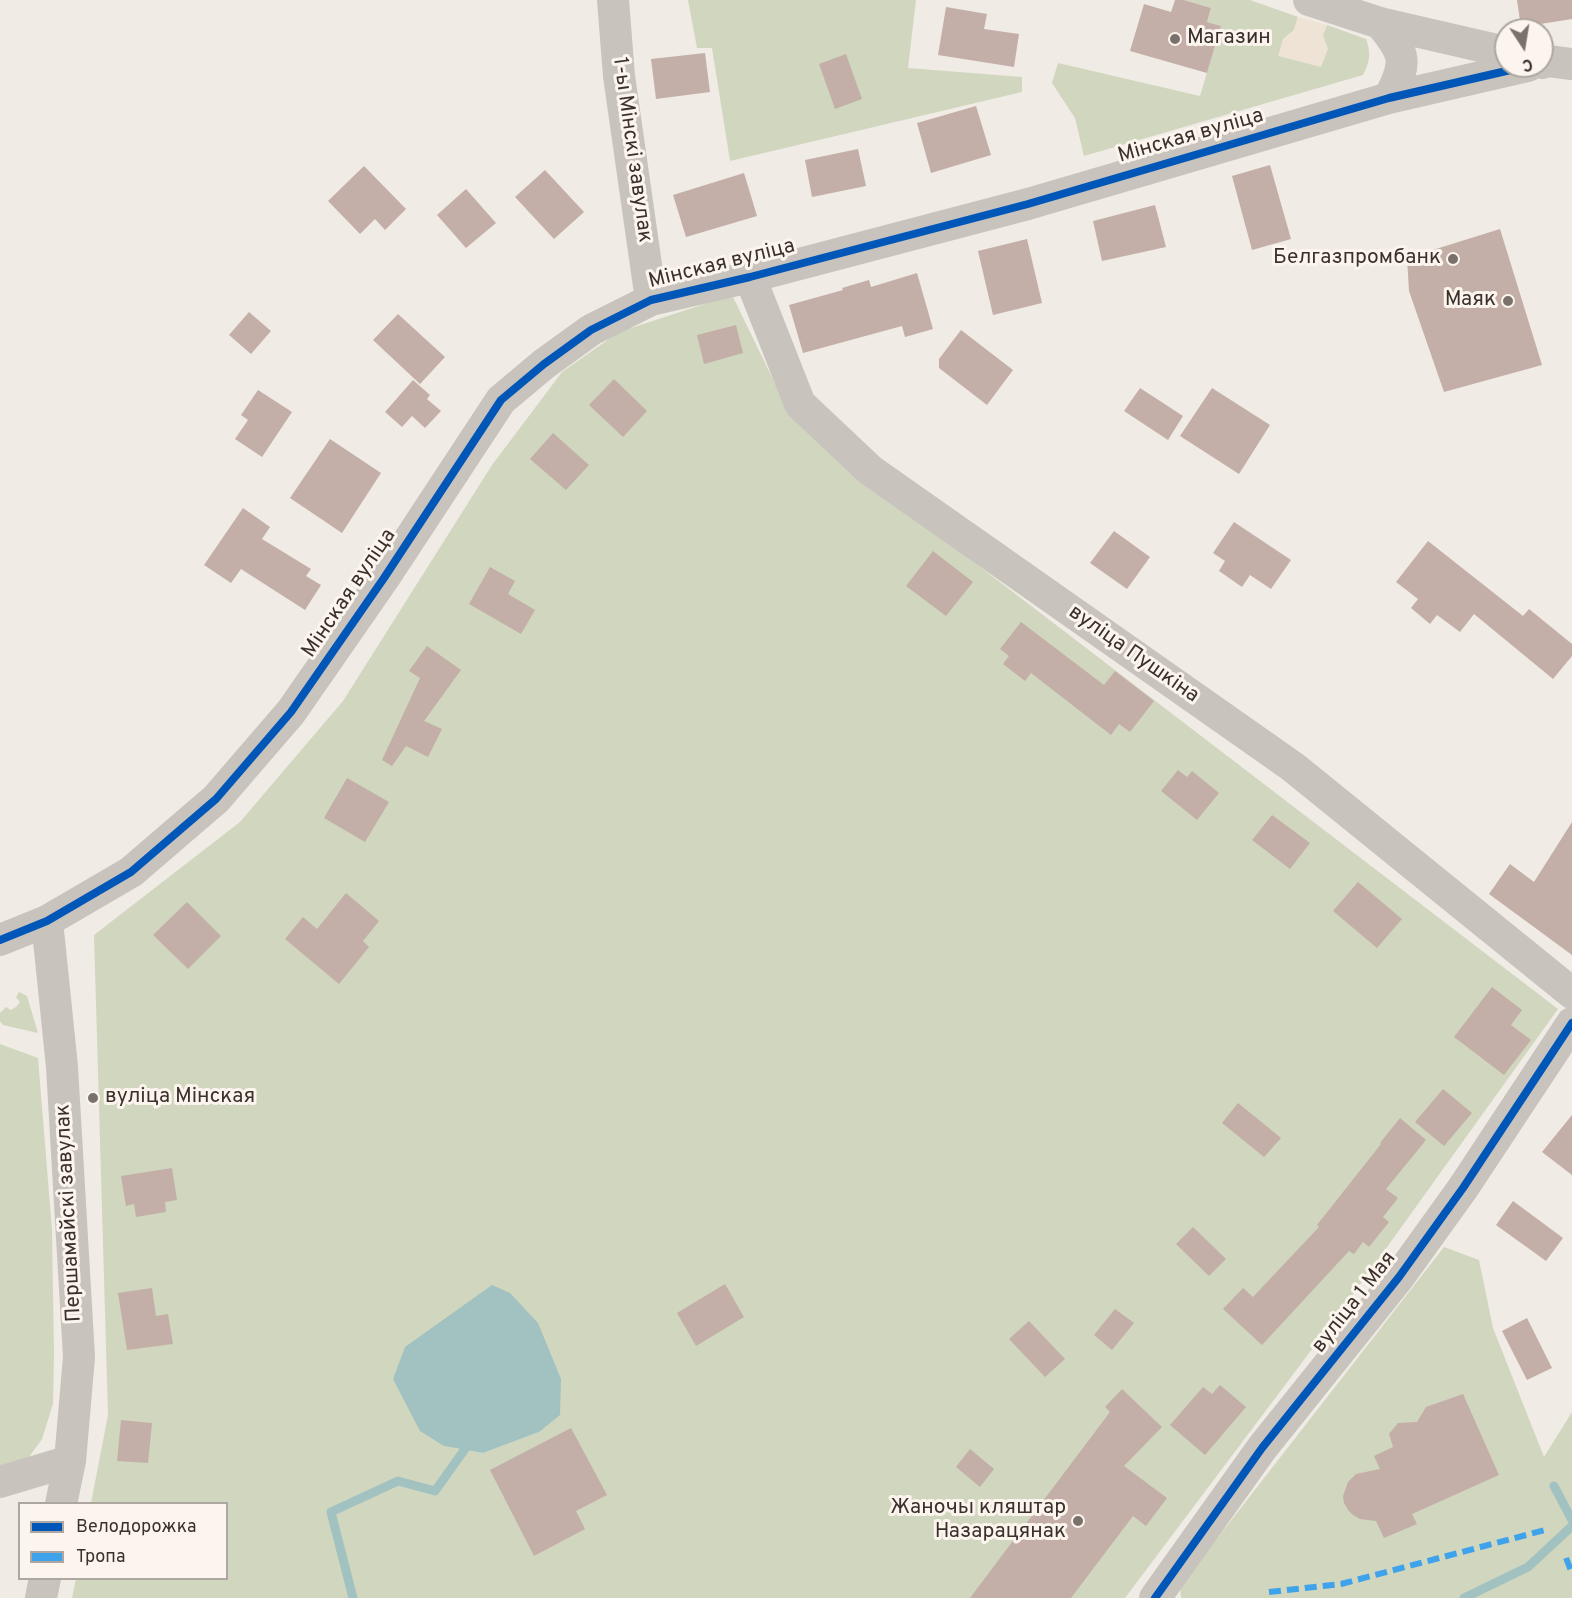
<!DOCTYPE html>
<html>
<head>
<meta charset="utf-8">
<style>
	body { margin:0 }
	#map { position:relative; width:1572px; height:1598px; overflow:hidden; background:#f0ebe5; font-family:Overpass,sans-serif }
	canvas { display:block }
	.legend { position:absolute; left:18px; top:1502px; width:210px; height:78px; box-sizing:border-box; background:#fbf5ee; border:2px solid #aea6a0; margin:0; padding:8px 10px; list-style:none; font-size:18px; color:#3b302b }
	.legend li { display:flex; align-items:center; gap:12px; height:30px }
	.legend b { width:30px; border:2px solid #aea6a0 }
	.north { position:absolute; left:1494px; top:18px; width:60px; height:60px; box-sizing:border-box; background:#fbf5ee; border:2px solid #aea6a0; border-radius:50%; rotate:168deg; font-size:16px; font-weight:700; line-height:24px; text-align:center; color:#3b302b }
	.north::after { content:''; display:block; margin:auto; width:21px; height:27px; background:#7a716c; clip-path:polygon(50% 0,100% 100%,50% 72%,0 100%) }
</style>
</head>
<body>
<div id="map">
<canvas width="1572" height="1598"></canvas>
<ul class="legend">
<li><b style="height:8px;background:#0057b8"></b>Велодорожка</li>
<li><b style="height:8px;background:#3fa3eb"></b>Тропа</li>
</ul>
<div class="north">С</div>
</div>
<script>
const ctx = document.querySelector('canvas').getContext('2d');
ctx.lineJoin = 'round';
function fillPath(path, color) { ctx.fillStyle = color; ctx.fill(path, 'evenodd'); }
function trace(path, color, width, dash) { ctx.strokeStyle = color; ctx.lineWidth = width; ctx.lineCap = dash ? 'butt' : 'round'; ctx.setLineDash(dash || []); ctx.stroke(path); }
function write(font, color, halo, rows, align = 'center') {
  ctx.font = font + ' Overpass,sans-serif'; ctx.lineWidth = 6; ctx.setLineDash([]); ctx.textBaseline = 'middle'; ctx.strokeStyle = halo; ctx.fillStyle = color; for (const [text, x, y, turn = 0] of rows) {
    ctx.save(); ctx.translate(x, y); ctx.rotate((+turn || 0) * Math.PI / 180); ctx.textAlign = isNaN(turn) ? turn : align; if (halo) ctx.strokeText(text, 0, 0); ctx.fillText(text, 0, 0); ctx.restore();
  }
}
fillPath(new Path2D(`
	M 688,0 L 916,0 L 908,68 L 1022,77 L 1022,92 L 730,161 L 712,48 L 697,48 Z
	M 1184,0 L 1250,0 L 1298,17 L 1294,30 L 1283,39 L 1323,35 L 1327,25 L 1366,39 C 1371,53 1370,61 1363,75 L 1084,156 L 1075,118 L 1052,83 L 1058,63 L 1200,96 L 1221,26 L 1207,22 L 1211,8 Z
	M 732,295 L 786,406 L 860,475 L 1558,1009 L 1349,1300 L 1125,1598 L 72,1598 L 76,1579 L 226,1578 L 226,1504 L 91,1503 L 108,1415 L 94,935 L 240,822 L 343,701 L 492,465 L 562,372 L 619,332 ZM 539,1432 L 483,1453 L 444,1446 Z
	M 19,992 L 27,996 L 38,1033 L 3,1025 L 0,1021 L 0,1013 L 6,1007 L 11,1010 L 16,1007 L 20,1002 L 16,997 Z
	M 0,1044 L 38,1058 L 52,1230 L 54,1353 L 53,1404 L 42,1439 L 29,1457 L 0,1467 Z
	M 1444,1247 L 1479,1260 L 1493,1328 L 1544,1457 L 1572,1412 L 1572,1598 L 1181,1598 L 1180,1586 Z`), '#d1d6bf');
fillPath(new Path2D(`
	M 1298,17 L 1327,25 L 1323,35 L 1328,49 L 1321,67 L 1278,56 L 1283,39 L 1294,30 Z`), '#eee3d5');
fillPath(new Path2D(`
	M 492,1285 L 510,1293 L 538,1323 L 561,1379 L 560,1415 L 539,1432 L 483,1453 L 444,1446 L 420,1431 L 393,1379 L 405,1347 Z`), '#a1c2c1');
trace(new Path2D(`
	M 1554,1486 L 1572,1520
	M 353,1598 L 331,1512 L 398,1481 L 435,1491 L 465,1449
	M 1464,1598 L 1528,1567 L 1572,1526`), '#a1c2c1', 9);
fillPath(new Path2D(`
	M 1175,0 L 1184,0 L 1211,8 L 1207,22 L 1221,26 L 1207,73 L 1130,51 L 1144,4 L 1171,12 Z
	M 1517,0 L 1572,0 L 1572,19 L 1521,27 Z
	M 946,7 L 987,14 L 984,29 L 1019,34 L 1014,67 L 938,55 Z
	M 705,53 L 710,92 L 656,99 L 651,59 Z
	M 846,54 L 862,99 L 835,109 L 819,64 Z
	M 976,106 L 991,155 L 931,173 L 917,123 Z
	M 858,149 L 866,186 L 812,197 L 805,160 Z
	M 1270,165 L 1291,239 L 1252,250 L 1232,176 Z
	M 364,166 L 406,209 L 385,230 L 375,219 L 360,234 L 328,201 Z
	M 545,170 L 584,212 L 554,239 L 515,197 Z
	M 744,173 L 757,216 L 686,237 L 673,195 Z
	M 466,189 L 496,223 L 466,248 L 437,215 Z
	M 1155,205 L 1166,247 L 1102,261 L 1093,221 Z
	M 1500,229 L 1542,365 L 1444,392 L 1409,291 L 1407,258 Z
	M 1027,239 L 1042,303 L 993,315 L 978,251 Z
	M 917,273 L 933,329 L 905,337 L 902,326 L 803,353 L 789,305 L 843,290 L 842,288 L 869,280 L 871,287 Z
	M 249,312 L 271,331 L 251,354 L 229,335 Z
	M 398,314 L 445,357 L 420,384 L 373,340 Z
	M 736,325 L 743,353 L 704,364 L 697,335 Z
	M 961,330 L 1013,370 L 987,405 L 939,368 L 939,359 Z
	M 614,379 L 647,411 L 623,437 L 589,405 Z
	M 413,380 L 430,395 L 427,399 L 441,411 L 425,428 L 412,416 L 402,427 L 385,412 Z
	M 1140,388 L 1183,416 L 1168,440 L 1124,411 Z
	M 1212,388 L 1270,425 L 1239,474 L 1180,436 Z
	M 258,390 L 292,412 L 262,457 L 235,439 L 248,420 L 241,415 Z
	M 553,433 L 589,465 L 566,490 L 530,459 Z
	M 330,439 L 381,473 L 342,533 L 290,498 Z
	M 243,508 L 270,527 L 262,539 L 311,569 L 306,576 L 321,585 L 305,610 L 241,569 L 231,583 L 204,565 Z
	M 1234,522 L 1291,560 L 1271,589 L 1250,575 L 1242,587 L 1219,571 L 1225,561 L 1213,553 Z
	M 1114,531 L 1150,557 L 1127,589 L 1090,563 Z
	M 1428,541 L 1523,616 L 1529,609 L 1572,644 L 1572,656 L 1553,679 L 1474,614 L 1460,632 L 1437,615 L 1430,624 L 1411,608 L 1418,599 L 1396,582 Z
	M 933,551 L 973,582 L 946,616 L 906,586 Z
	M 490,567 L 515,581 L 508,594 L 535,610 L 521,634 L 469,604 Z
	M 1021,622 L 1104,685 L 1115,671 L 1154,701 L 1130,732 L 1119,724 L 1111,735 L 1031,673 L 1025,681 L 1003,664 L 1009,656 L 1000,649 Z
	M 427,646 L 461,670 L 424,721 L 442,729 L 428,757 L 406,746 L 392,766 L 382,760 L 420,678 L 409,671 Z
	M 1178,770 L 1187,777 L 1192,771 L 1219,793 L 1197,820 L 1161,791 Z
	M 347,778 L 389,802 L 365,842 L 324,818 Z
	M 1272,815 L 1310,843 L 1290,869 L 1252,840 Z
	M 1572,822 L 1572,955 L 1489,894 L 1510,864 L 1534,882 Z
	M 1358,882 L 1402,919 L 1377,948 L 1333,911 Z
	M 346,893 L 379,921 L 363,941 L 369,947 L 339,984 L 285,939 L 303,917 L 317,929 Z
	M 187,902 L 221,936 L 188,969 L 153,935 Z
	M 1492,987 L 1522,1010 L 1511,1025 L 1531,1040 L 1504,1075 L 1454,1037 Z
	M 1443,1089 L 1472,1113 L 1444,1146 L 1415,1122 Z
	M 1238,1103 L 1281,1138 L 1264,1157 L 1222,1123 Z
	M 1572,1115 L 1572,1175 L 1542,1152 Z
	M 1400,1118 L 1426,1140 L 1386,1189 L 1398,1198 L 1383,1217 L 1389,1222 L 1369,1247 L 1363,1242 L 1354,1254 L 1349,1251 L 1262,1345 L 1223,1309 L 1243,1288 L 1253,1297 L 1319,1227 L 1317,1225 L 1381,1144 L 1380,1143 Z
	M 172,1168 L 177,1200 L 165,1202 L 166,1212 L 136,1217 L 134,1204 L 126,1206 L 121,1176 Z
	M 1513,1201 L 1563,1238 L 1546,1261 L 1496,1225 Z
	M 1193,1227 L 1226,1259 L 1209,1276 L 1176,1244 Z
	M 725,1284 L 744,1317 L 696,1346 L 677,1313 Z
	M 152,1288 L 156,1316 L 168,1314 L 173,1344 L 127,1350 L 118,1293 Z
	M 1115,1309 L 1134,1323 L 1112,1350 L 1094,1335 Z
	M 1527,1318 L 1552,1368 L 1527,1380 L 1502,1331 Z
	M 1029,1321 L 1065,1359 L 1045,1377 L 1009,1339 Z
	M 1220,1385 L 1246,1407 L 1205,1455 L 1170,1425 L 1203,1387 L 1212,1394 Z
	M 1122,1389 L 1162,1427 L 1124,1466 L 1167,1498 L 1146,1526 L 1133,1516 L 1071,1598 L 970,1598 L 1110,1412 L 1105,1407 Z
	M 1463,1394 L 1499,1475 L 1412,1514 L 1417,1524 L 1384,1538 L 1376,1521 L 1360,1519 L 1353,1515 L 1348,1510 L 1344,1503 L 1343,1496 L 1348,1482 L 1356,1474 L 1380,1469 L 1374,1456 L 1393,1447 L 1389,1434 L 1398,1423 L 1417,1422 L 1426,1407 Z
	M 121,1420 L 152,1423 L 148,1463 L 117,1461 Z
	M 571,1428 L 607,1495 L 576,1511 L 585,1529 L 534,1556 L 490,1470 Z
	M 970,1449 L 994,1469 L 980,1487 L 956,1467 Z`), '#c3afa7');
trace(new Path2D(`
	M 613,0 L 619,76 L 651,300
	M 1309,0 L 1380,23 L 1506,52
	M 1380,23 C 1406,54 1408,62 1389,98
	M 1542,63 L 1548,61 L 1572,64
	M 750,277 L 800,404 L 870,470 L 1293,767 L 1572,993
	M 47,921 L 62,1067 L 79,1357 L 70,1461 L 61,1504
	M 0,940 L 47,921 L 131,872 L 216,799 L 291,712 L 384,578 L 501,400 L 544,364 L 591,330 L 651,300 L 750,277 L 1028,204 L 1389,98 L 1528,66
	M 0,1482 L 70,1461
	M 41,1598 L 45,1578
	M 1155,1598 L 1262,1448 L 1399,1277 L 1463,1188 L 1572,1023`), '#c9c3be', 32);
trace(new Path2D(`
	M 1566,1558 L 1572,1573
	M 1269,1592 L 1341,1584 L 1545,1530`), '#3fa3eb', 6, [12, 6]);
trace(new Path2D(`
	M 0,940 L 47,921 L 131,872 L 216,799 L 291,712 L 384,578 L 501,400 L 544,364 L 591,330 L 651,300 L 750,277 L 1028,204 L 1389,98 L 1528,66
	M 1155,1598 L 1262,1448 L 1399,1277 L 1463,1188 L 1572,1023`), '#0057b8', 8);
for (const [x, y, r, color] of [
	[1175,39,6,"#7a716c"],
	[1453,259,6,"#7a716c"],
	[1508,301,6,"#7a716c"],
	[93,1098,6,"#7a716c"],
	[1078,1521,6,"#7a716c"]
]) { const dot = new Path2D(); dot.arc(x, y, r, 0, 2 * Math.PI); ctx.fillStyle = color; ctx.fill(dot); trace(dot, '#fbf5ee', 2); }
write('21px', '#3b302b', '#fbf5ee', [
	["Магазин",1187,39,"left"],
	["Белгазпромбанк",1441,259],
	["Маяк",1496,301],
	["вуліца Мінская",105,1098,"left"],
	["Жаночы кляштар",1066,1509],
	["Назарацянак",1066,1533]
], 'right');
write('21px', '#3b302b', '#fbf5ee', [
	["Мінская вуліца",1191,137,-16],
	["1-ы Мінскі завулак",631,150,82],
	["Мінская вуліца",722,265,-14],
	["Мінская вуліца",350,594,-56],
	["вуліца Пушкіна",1133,655,35],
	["Першамайскі завулак",70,1213,-93],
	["вуліца 1 Мая",1355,1303,-52]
]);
</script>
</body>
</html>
